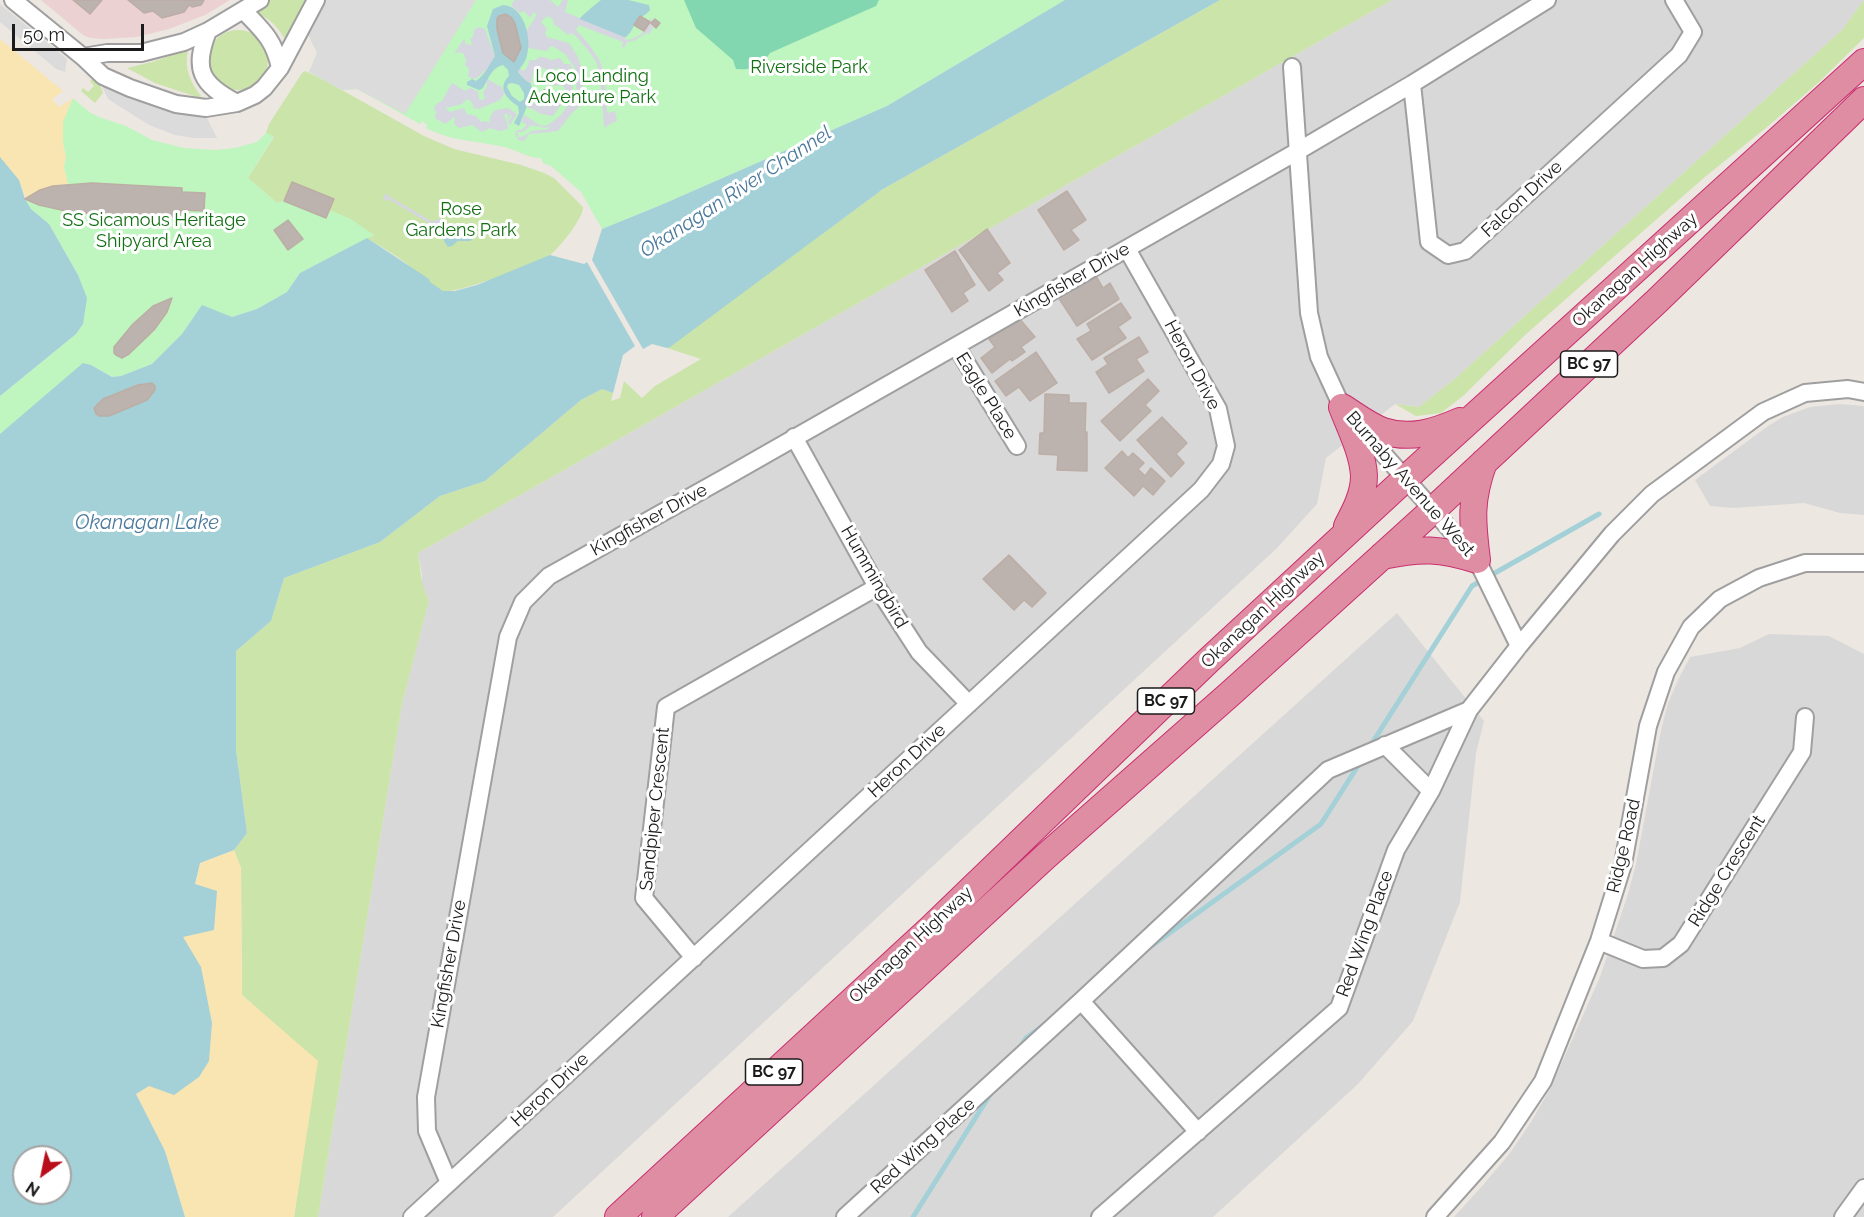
<!DOCTYPE html>
<html>
<head>
<meta charset="utf-8">
<style>
	body { margin:0 }
	#map { position:relative; width:1864px; height:1217px; overflow:hidden; background:#ece7e1; font-family:Raleway,sans-serif }
	canvas { display:block }
	.north { position:absolute; left:12px; top:1145px; width:60px; height:60px; box-sizing:border-box; background:#fff; border:2px solid #a4a4a4; border-radius:50%; rotate:213deg; font-size:16px; font-weight:700; line-height:24px; text-align:center; color:#1b1b1b }
	.north::after { content:''; display:block; margin:auto; width:21px; height:27px; background:#b90d1b; clip-path:polygon(50% 0,100% 100%,50% 72%,0 100%) }
	.scale { position:absolute; left:12px; top:24px; width:132px; height:27px; box-sizing:border-box; border:3px solid #1b1b1b; border-top:0; padding-left:8px; font-size:18px; line-height:21px; white-space:nowrap; color:#1b1b1b; -webkit-text-stroke:4px #fff; paint-order:stroke }
</style>
</head>
<body>
<div id="map">
<canvas width="1864" height="1217"></canvas>
<div class="north">N</div>
<div class="scale">50 m</div>
</div>
<script>
const ctx = document.querySelector('canvas').getContext('2d');
ctx.lineJoin = 'round';
function fillPath(path, color) { ctx.fillStyle = color; ctx.fill(path, 'evenodd'); }
function trace(path, color, width, dash) { ctx.strokeStyle = color; ctx.lineWidth = width; ctx.lineCap = dash ? 'butt' : 'round'; ctx.setLineDash(dash || []); ctx.stroke(path); }
function write(font, color, halo, rows, align = 'center') {
  ctx.font = font + ' Raleway,sans-serif'; ctx.lineWidth = 6; ctx.setLineDash([]); ctx.textBaseline = 'middle'; ctx.strokeStyle = halo; ctx.fillStyle = color; for (const [text, x, y, turn = 0] of rows) {
    ctx.save(); ctx.translate(x, y); ctx.rotate((+turn || 0) * Math.PI / 180); ctx.textAlign = isNaN(turn) ? turn : align; if (halo) ctx.strokeText(text, 0, 0); ctx.fillText(text, 0, 0); ctx.restore();
  }
}
fillPath(new Path2D(`
	M 1392,0 L 1864,0 L 1842,30 L 1457,377 L 1419,407 L 1395,404 L 1326,458 L 1317,504 L 1276,549 L 553,1217 L 318,1217 L 402,704 L 429,600 L 422,587 L 422,574 L 418,553 Z
	M 1839,404 L 1864,406 L 1864,515 L 1840,513 L 1804,503 L 1733,508 L 1710,506 L 1695,480 L 1768,426 L 1783,417 L 1810,407 Z
	M 1397,613 L 1484,721 L 1476,753 L 1460,902 L 1413,1021 L 1358,1084 L 1213,1217 L 728,1217 Z
	M 1769,634 L 1829,636 L 1864,654 L 1864,1217 L 1454,1217 L 1483,1185 L 1510,1153 L 1531,1122 L 1551,1087 L 1600,977 L 1628,894 L 1636,864 L 1661,730 L 1668,703 L 1679,678 L 1690,657 L 1740,648 Z`), '#d9d8d8');
fillPath(new Path2D(`
	M 41,0 L 230,0 L 205,15 L 169,29 L 137,37 L 103,39 L 90,38 L 83,35 Z`), '#ecd1d2');
fillPath(new Path2D(`
	M 268,0 L 308,0 L 286,41 C 278,27 270,18 254,12 Z
	M 1220,0 L 1392,0 L 418,553 C 421,570 420,585 429,600 L 402,704 L 318,1217 L 294,1217 L 317,1061 L 242,995 L 241,868 L 234,850 L 247,833 L 236,750 L 236,651 L 271,621 L 284,578 L 380,542 L 440,496 L 485,481 L 581,400 L 602,389 L 613,393 L 611,401 L 620,398 L 624,381 L 642,398 L 655,386 L 701,359 L 667,348 L 883,189 Z
	M 1864,0 L 1864,38 L 1818,83 L 1767,127 L 1706,176 L 1618,253 L 1524,336 L 1463,396 L 1441,413 L 1416,416 L 1395,404 L 1419,407 L 1457,377 L 1842,30 Z
	M208 60a30 30 0 1 1 60 0a30 30 0 1 1-60 0Z
	M 188,50 C 184,68 190,82 201,96 L 200,98 L 155,83 L 127,68 L 152,62 Z
	M 305,71 L 324,80 L 424,136 L 454,149 L 521,165 L 544,173 L 554,178 L 583,207 C 583,219 560,247 550,255 C 539,263 454,295 443,291 C 430,286 411,266 399,258 C 389,251 378,245 367,238 L 374,235 L 329,210 L 326,218 L 284,201 L 277,203 L 248,178 L 274,137 L 266,133 L 269,124 L 302,73 Z
	M 92,79 L 100,85 L 103,93 L 95,103 L 81,91 L 83,88 L 88,92 L 94,86 L 90,81 Z`), '#cbe4a9');
fillPath(new Path2D(`
	M 0,39 L 63,91 L 52,99 L 59,107 L 73,98 L 67,111 L 63,142 L 66,157 L 64,167 L 68,184 C 53,186 38,189 26,199 L 19,180 L 0,157 Z
	M 234,850 L 241,868 L 242,995 L 318,1061 L 294,1217 L 185,1217 L 165,1151 L 136,1094 L 148,1086 L 200,863 Z`), '#f9e5b1');
fillPath(new Path2D(`
	M 324,0 L 1065,0 L 887,106 L 661,205 L 602,229 L 581,192 L 551,166 L 543,163 L 541,158 C 527,158 517,150 504,147 C 478,141 450,141 426,128 L 427,125 L 422,121 L 420,124 L 357,89 L 342,90 L 309,72 L 317,53 L 306,30 Z
	M 73,98 L 89,112 L 99,117 L 126,126 L 152,140 L 184,148 L 215,150 L 235,148 L 257,142 L 266,133 L 274,136 L 248,178 L 277,203 L 284,201 L 326,218 L 330,210 L 351,219 L 374,235 L 300,273 L 287,292 L 257,309 L 232,317 L 202,306 L 182,334 L 152,364 L 121,376 L 112,377 L 91,365 L 0,434 L 0,396 L 76,334 L 83,324 L 78,275 L 49,224 L 31,209 L 25,199 C 39,190 52,186 68,184 L 64,167 L 66,157 L 63,142 L 63,122 Z`), '#bff5bf');
fillPath(new Path2D(`
	M 684,0 L 879,0 L 876,6 L 770,53 C 760,68 754,70 736,69 L 733,60 L 696,28 Z`), '#83d7b0');
fillPath(new Path2D(`
	M 324,0 L 476,0 L 405,114 L 357,89 L 342,90 L 309,72 L 317,53 L 306,30 Z
	M 0,4 L 67,59 L 65,72 L 56,69 L 0,22 Z
	M 100,82 L 176,112 L 207,118 L 217,138 L 193,138 L 175,135 L 149,125 L 108,99 Z`), '#dbdbdb');
fillPath(new Path2D(`
	M 514,0 L 550,0 L 558,7 L 563,0 L 568,0 L 565,12 L 626,37 L 625,40 L 632,39 L 642,34 L 650,22 L 649,18 L 653,21 L 651,23 L 654,26 L 649,34 L 647,33 L 633,41 L 627,42 L 624,48 L 622,47 L 623,42 L 579,25 L 576,30 L 588,43 L 600,61 L 605,79 L 607,111 L 608,113 L 615,111 L 617,121 L 608,125 L 605,128 L 604,126 L 600,73 L 596,62 L 591,54 L 576,36 L 571,33 L 568,35 L 557,26 L 554,25 L 553,19 L 547,16 L 541,22 L 547,29 L 545,33 L 547,37 L 569,43 L 578,57 L 582,70 L 588,75 L 582,86 L 587,92 L 588,99 L 572,113 L 558,131 L 529,134 L 524,141 L 518,140 L 515,132 L 518,130 L 521,130 L 527,125 L 522,122 L 524,115 L 541,126 L 548,125 L 561,115 L 578,91 L 576,87 L 577,78 L 576,70 L 565,54 L 553,46 L 550,47 L 547,51 L 528,48 L 526,32 L 537,14 L 533,13 L 530,18 L 524,11 L 520,13 L 511,6 ZM 531,125 L 545,128 L 548,126 L 549,129 L 532,131 L 522,137 L 519,137 L 517,132 L 523,132 Z
	M 478,27 L 485,29 L 495,56 L 490,66 L 477,78 L 472,79 L 468,76 L 469,69 L 465,65 L 466,60 L 463,53 L 459,52 L 454,54 L 464,39 L 466,44 L 472,45 L 470,38 L 473,37 L 474,30 Z
	M 539,57 L 544,57 L 551,60 L 560,58 L 564,64 L 570,64 L 572,68 L 565,72 L 563,78 L 571,80 L 573,88 L 553,116 L 541,114 L 531,108 L 529,109 L 527,106 L 531,102 L 543,107 L 547,103 L 550,95 L 554,93 L 562,95 L 565,90 L 563,86 L 559,85 L 554,86 L 551,82 L 553,76 L 560,71 L 560,68 L 549,70 L 539,67 L 533,74 L 531,84 L 524,79 L 518,71 L 520,68 L 523,71 L 526,69 L 530,60 L 536,60 Z
	M 487,79 L 502,87 L 504,94 L 500,100 L 479,109 L 474,108 L 471,101 L 467,99 L 462,104 L 445,108 L 450,112 L 464,108 L 467,114 L 476,116 L 481,122 L 484,121 L 489,123 L 491,115 L 495,110 L 508,108 L 517,114 L 510,125 L 508,122 L 512,116 L 510,115 L 507,122 L 508,116 L 507,114 L 504,114 L 508,126 L 508,129 L 499,131 L 490,128 L 482,132 L 472,125 L 459,128 L 454,124 L 455,117 L 445,124 L 435,118 L 436,112 L 434,109 L 436,104 L 442,101 L 452,83 L 465,91 L 470,88 L 478,91 L 479,99 L 482,100 L 485,98 L 483,93 L 487,86 Z
	M 386,193 L 390,197 L 433,222 L 437,219 L 444,220 L 445,224 L 442,224 L 439,228 L 440,232 L 433,229 L 432,225 L 388,199 L 387,201 L 383,199 Z`), '#d6d6e1');
fillPath(new Path2D(`
	M 601,0 L 628,0 L 649,5 L 650,10 C 646,15 642,16 638,20 C 633,25 632,32 626,37 L 624,37 L 580,19 C 580,17 597,3 601,0 Z
	M 1065,0 L 1220,0 L 883,189 L 670,347 L 667,348 L 652,344 L 643,349 L 592,260 L 602,229 L 661,205 L 887,106 Z
	M 503,5 C 524,6 532,38 527,55 C 526,62 521,66 518,72 L 524,79 L 531,84 L 532,88 L 535,88 L 536,92 L 532,93 L 540,100 L 545,100 L 546,101 L 542,105 L 534,101 L 529,101 L 519,126 L 514,123 L 519,113 L 518,106 C 506,98 497,88 509,76 L 508,70 L 503,65 C 492,67 488,79 483,88 L 479,90 L 467,85 L 467,82 L 472,79 L 476,81 C 485,75 489,65 495,56 L 487,26 L 493,9 ZM 512,83 L 519,85 L 524,93 L 524,99 L 520,102 L 512,96 L 507,87 L 508,84 Z
	M 0,157 L 19,180 L 25,199 L 31,209 L 49,224 L 78,275 L 87,298 L 83,324 L 76,334 L 0,396 Z
	M 440,224 C 452,223 457,233 470,231 L 473,239 L 470,241 L 458,241 L 452,246 L 448,247 L 445,243 L 439,228 Z
	M 367,238 L 429,279 L 430,282 L 443,291 L 455,291 L 477,285 L 550,255 L 584,264 L 587,262 L 635,346 L 623,355 L 613,393 L 602,389 L 581,400 L 485,481 L 440,496 L 380,542 L 284,578 L 271,621 L 236,651 L 236,750 L 247,833 L 234,850 L 200,863 L 195,884 L 217,891 L 214,930 L 183,937 L 201,967 L 212,1023 L 209,1061 L 199,1077 L 174,1095 L 149,1086 L 136,1094 L 165,1151 L 185,1217 L 0,1217 L 0,434 L 83,363 L 91,365 L 112,377 L 121,376 L 152,364 L 182,334 L 202,305 L 232,317 L 257,309 L 287,292 L 300,273 ZM 24,1157 L 60,1157 L 60,1193 L 24,1193 Z`), '#a4d0d7');
trace(new Path2D(`
	M 1369,748 L 1472,586 L 1599,514
	M 1146,950 L 1321,824 L 1361,761
	M 1019,1049 L 1026,1038 L 1044,1025
	M 913,1217 L 993,1090`), '#a4d0d7', 5);
const building = new Path2D(`
	M 73,0 L 102,0 L 90,14 Z
	M 128,0 L 204,0 L 201,5 L 192,7 L 189,5 L 184,12 L 162,18 L 153,11 L 144,13 Z
	M 506,14 L 512,18 L 515,24 L 521,48 L 514,62 L 503,53 L 497,29 L 497,19 L 499,16 Z
	M 640,16 L 650,22 L 644,31 L 634,25 Z
	M 655,19 L 660,23 L 656,28 L 651,23 Z
	M542.5 93a3.5 3.5 0 1 1 7 0a3.5 3.5 0 1 1-7 0Z
	M 292,182 L 334,199 L 326,218 L 284,201 Z
	M 92,183 L 182,188 L 182,192 L 205,193 L 204,211 L 181,210 L 180,217 L 75,213 L 39,205 L 25,199 L 40,190 L 53,186 Z
	M 1067,191 L 1086,220 L 1071,230 L 1079,240 L 1064,250 L 1038,210 Z
	M 288,220 L 303,239 L 288,250 L 274,230 Z
	M 987,229 L 1010,263 L 997,273 L 1003,280 L 989,291 L 959,250 Z
	M 955,251 L 975,285 L 963,293 L 968,301 L 952,312 L 925,270 Z
	M 1094,273 L 1103,288 L 1110,283 L 1119,299 L 1077,326 L 1058,297 Z
	M 172,298 L 167,312 L 154,330 L 129,354 L 122,358 L 116,355 L 114,353 L 114,347 L 133,324 L 153,306 Z
	M 1121,303 L 1131,318 L 1118,327 L 1126,338 L 1092,360 L 1077,339 L 1091,331 L 1087,324 Z
	M 1018,317 L 1035,337 L 1021,347 L 1025,352 L 1012,361 L 1010,359 L 992,373 L 981,358 L 995,347 L 989,339 Z
	M 1139,337 L 1148,352 L 1136,359 L 1144,371 L 1109,393 L 1096,372 L 1108,364 L 1104,358 Z
	M 1036,352 L 1057,383 L 1030,401 L 1019,387 L 1006,396 L 995,381 Z
	M 1148,379 L 1159,391 L 1145,405 L 1151,411 L 1120,441 L 1101,421 Z
	M 152,383 L 155,386 L 155,390 L 147,400 L 109,416 L 99,416 L 96,414 L 94,408 L 103,399 L 138,385 Z
	M 1045,394 L 1069,395 L 1069,403 L 1086,403 L 1085,432 L 1087,432 L 1087,471 L 1057,470 L 1058,455 L 1039,454 L 1040,433 L 1044,433 Z
	M 1162,417 L 1187,443 L 1176,454 L 1184,463 L 1171,477 L 1137,440 Z
	M 1122,451 L 1128,458 L 1133,453 L 1144,463 L 1138,469 L 1145,476 L 1151,468 L 1165,481 L 1153,495 L 1143,486 L 1134,496 L 1105,468 Z
	M 1009,555 L 1046,593 L 1032,607 L 1024,600 L 1014,610 L 983,579 Z`);
fillPath(building, '#bcb3ae');
trace(building, '#bcada5', 1.5);
const minor = new Path2D(`
	M 13,0 L 83,57 L 103,76 L 130,88 L 176,104 L 206,108 L 237,103 L 255,95 L 264,88 L 280,68 L 316,0
	M 243,10 C 262,30 274,39 280,68
	M 208,31 C 193,69 200,84 237,103
	M 83,57 L 107,53 L 141,53 L 184,42 L 208,31 L 260,0
	M 1292,67 L 1309,313 L 1319,357 L 1342,407 L 1477,560 L 1519,646
	M 1412,84 L 1429,242 L 1448,255 L 1465,251 L 1679,55 L 1693,32 L 1674,0
	M 956,346 L 1017,446
	M 794,437 L 877,587 L 919,652 L 969,704
	M 1385,745 L 1431,791
	M 1599,941 L 1643,959 L 1663,958 L 1681,944 L 1802,752 L 1805,717
	M 694,958 L 644,898 L 666,707 L 877,587
	M 1081,1001 L 1198,1132
	M 449,1183 L 427,1131 L 426,1097 L 508,637 L 523,602 L 549,576 L 726,477 L 1298,151 L 1412,84 L 1547,0
	M 412,1217 L 1201,490 L 1221,464 L 1226,446 L 1218,409 L 1127,249
	M 845,1217 L 1081,1001 L 1328,770 L 1469,710
	M 1100,1217 L 1339,1008 L 1396,850 L 1431,791 L 1469,710 L 1519,646 L 1612,534 L 1652,494 L 1763,412 L 1805,393 L 1848,389 L 1864,392
	M 1435,1217 L 1502,1142 L 1543,1081 L 1599,941 L 1623,864 L 1648,726 L 1666,672 L 1691,627 L 1720,599 L 1759,578 L 1805,563 L 1864,563
	M 1843,1217 L 1864,1188`);
const highway = new Path2D(`
	M 1342,407 C 1355,415 1369,426 1383,431 C 1410,440 1435,432 1460,421
	M 1342,407 C 1350,428 1363,453 1364,476 C 1364,494 1355,511 1347,526
	M 1382,556 C 1421,548 1440,548 1477,560 C 1472,521 1470,500 1484,462
	M 618,1217 L 931,928 L 1209,660 L 1405,479 L 1864,62
	M 655,1217 L 1046,856 L 1231,693 L 1433,510 L 1658,300 L 1864,100`);
trace(minor, '#9f9f9f', 20);
trace(highway, '#c92f70', 28);
trace(minor, '#fff', 16);
trace(highway, '#df8da3', 26);
for (const [x, y, w] of [
	[1589,364,57],
	[1166,701,57],
	[774,1072,57]
]) { const box = new Path2D(); box.roundRect(x - w / 2, y - 13, w, 26, 4.5); ctx.fillStyle = '#fff'; ctx.fill(box); trace(box, '#1b1b1b', 1.5); }
write('bold 16px', '#1b1b1b', null, [
	["BC 97",1589,364],
	["BC 97",1166,701],
	["BC 97",774,1072]
]);
write('18px', '#127013', '#fff', [
	["Riverside Park",809,68],
	["Loco Landing",592,77],
	["Adventure Park",592,98],
	["Rose",461,210],
	["Gardens Park",461,231],
	["SS Sicamous Heritage",154,221],
	["Shipyard Area",154,242]
]);
write('18px', '#1b1b1b', '#fff', [
	["Falcon Drive",1522,199,-43],
	["Okanagan Highway",1635,270,-42],
	["Kingfisher Drive",1072,280,-30],
	["Heron Drive",1192,365,62],
	["Eagle Place",986,396,58],
	["Burnaby Avenue West",1410,484,49],
	["Kingfisher Drive",649,520,-29],
	["Hummingbird",874,577,60],
	["Okanagan Highway",1263,610,-43],
	["Heron Drive",907,761,-43],
	["Sandpiper Crescent",655,809,-84],
	["Ridge Road",1624,846,-77],
	["Ridge Crescent",1727,871,-58],
	["Red Wing Place",1365,934,-70],
	["Okanagan Highway",911,945,-43],
	["Kingfisher Drive",449,964,-80],
	["Heron Drive",550,1090,-43],
	["Red Wing Place",923,1146,-42]
]);
write('italic 20px', '#4c7a9c', '#fff', [
	["Okanagan River Channel",736,192,-33],
	["Okanagan Lake",147,523]
]);
</script>
</body>
</html>
